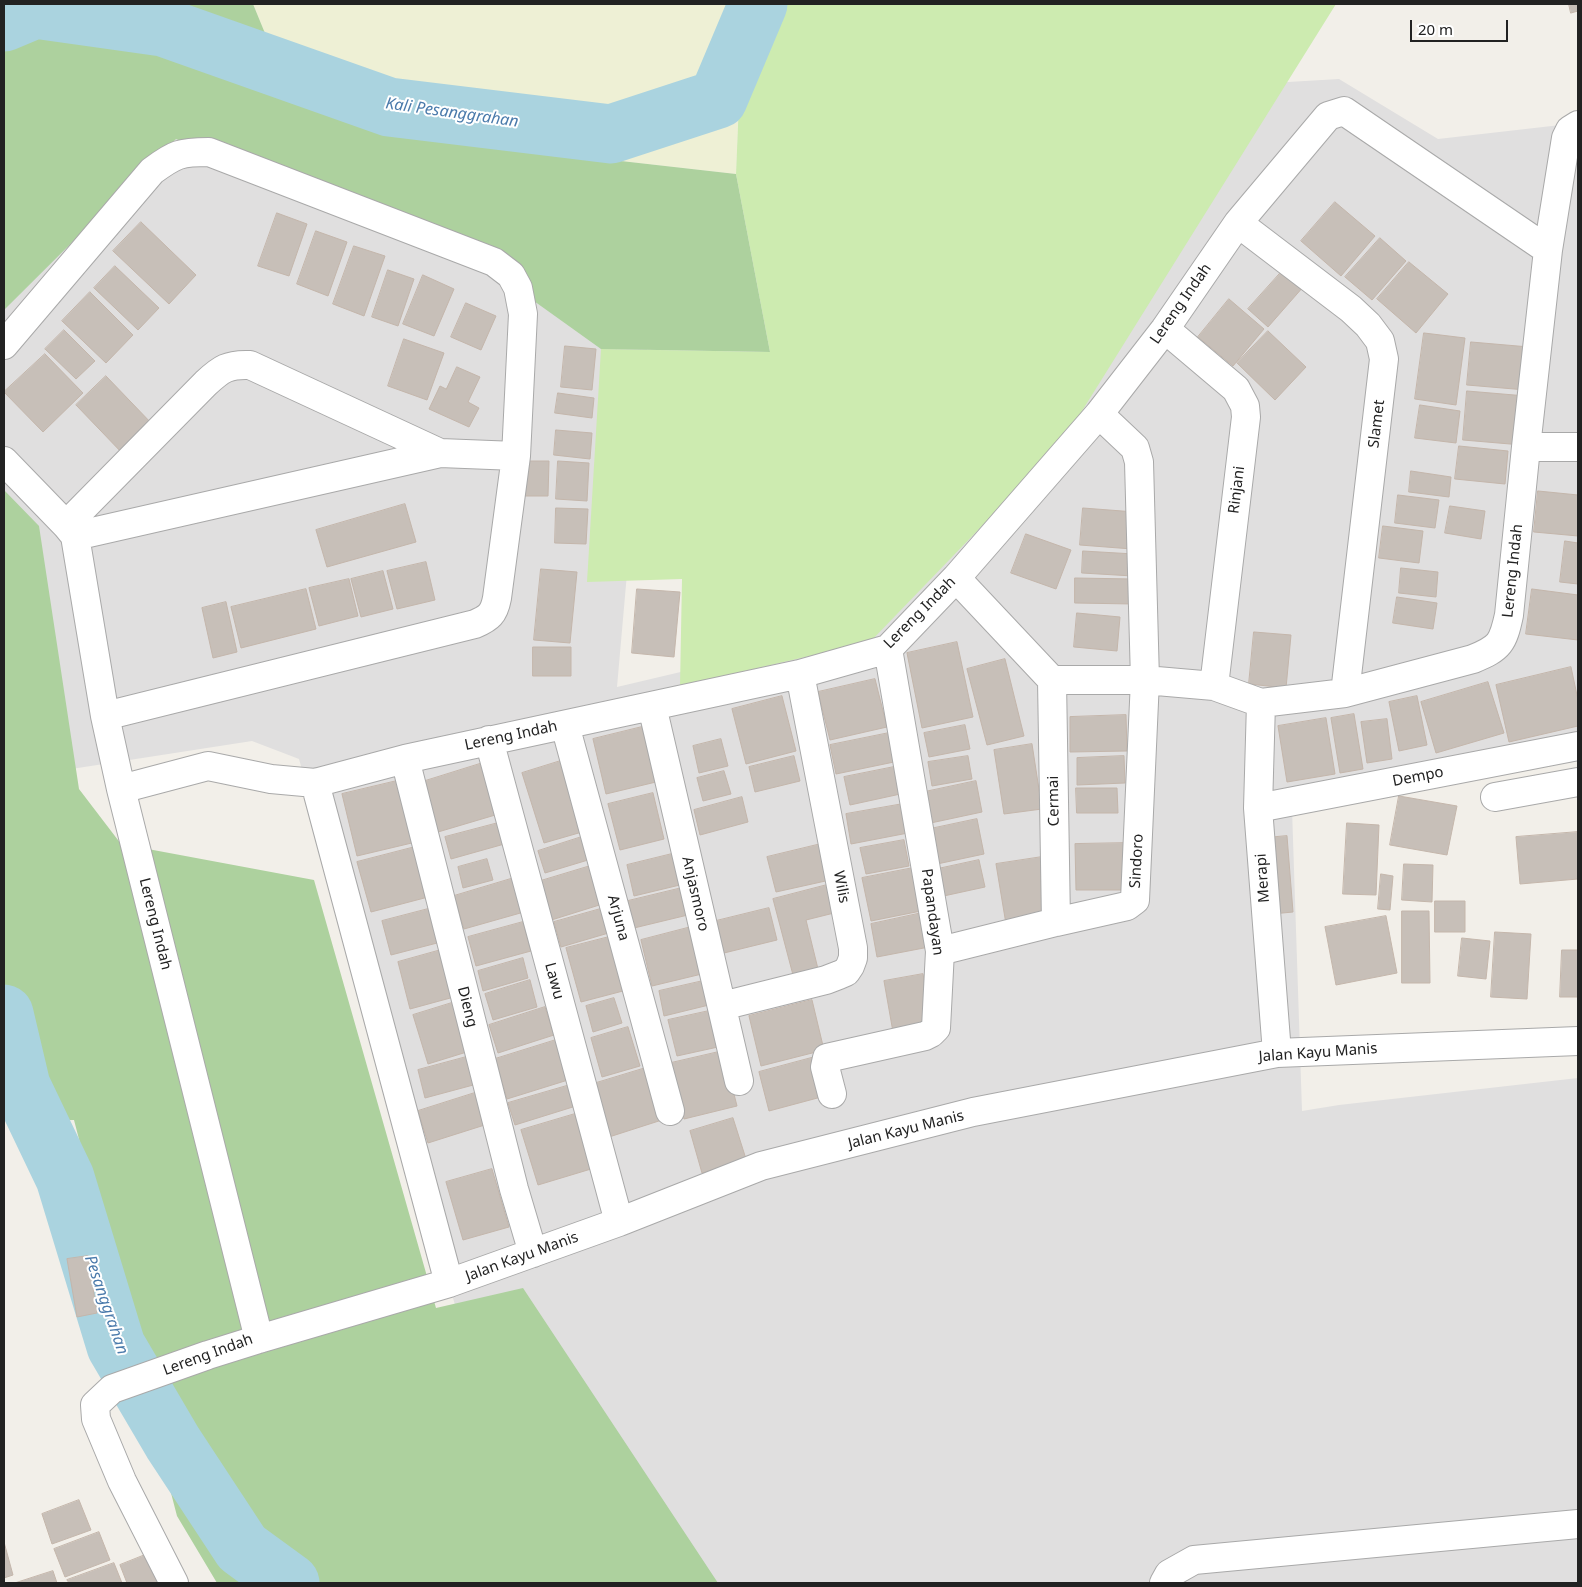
<!DOCTYPE html>
<html>
<head>
<meta charset="utf-8">
<style>
	body { margin:0 }
	#map { position:relative; width:1582px; height:1587px; overflow:hidden; background:#f2efe9; font-family:"Noto Sans",sans-serif }
	canvas { display:block }
	.frame { position:absolute; inset:0; border:5px solid #222; pointer-events:none }
	.scale { position:absolute; left:1410px; top:20px; width:98px; height:22px; box-sizing:border-box; border:2px solid #222; border-top:0; padding-left:6px; font-size:15px; line-height:18px; white-space:nowrap; color:#222; -webkit-text-stroke:4px #fff; paint-order:stroke }
</style>
</head>
<body>
<div id="map">
<canvas width="1582" height="1587"></canvas>
<div class="frame"></div>
<div class="scale">20 m</div>
</div>
<script>
const ctx = document.querySelector('canvas').getContext('2d');
ctx.lineJoin = 'round';
function fillPath(path, color) { ctx.fillStyle = color; ctx.fill(path, 'evenodd'); }
function trace(path, color, width, dash) { ctx.strokeStyle = color; ctx.lineWidth = width; ctx.lineCap = dash ? 'butt' : 'round'; ctx.setLineDash(dash || []); ctx.stroke(path); }
function write(font, color, halo, rows, align = 'center') {
  ctx.font = font + ' "Noto Sans",sans-serif'; ctx.lineWidth = 4; ctx.setLineDash([]); ctx.textBaseline = 'middle'; ctx.strokeStyle = halo; ctx.fillStyle = color; for (const [text, x, y, turn = 0] of rows) {
    ctx.save(); ctx.translate(x, y); ctx.rotate((+turn || 0) * Math.PI / 180); ctx.textAlign = isNaN(turn) ? turn : align; if (halo) ctx.strokeText(text, 0, 0); ctx.fillText(text, 0, 0); ctx.restore();
  }
}
fillPath(new Path2D(`
	M 1339,79 L 1438,139 L 1578,123 L 1578,761 L 1292,809 L 1302,1111 L 1339,1105 L 1578,1078 L 1578,1583 L 282,1583 L 463,1333 L 299,759 L 252,741 L 52,772 L 4,528 L 4,284 L 176,107 L 654,267 L 617,687 L 884,624 L 1271,83 Z`), '#e0dfdf');
fillPath(new Path2D(`
	M 253,4 L 743,4 L 736,174 L 382,134 L 276,60 Z`), '#eef0d5');
fillPath(new Path2D(`
	M 743,4 L 1336,4 L 1062,443 L 870,642 L 680,686 L 682,579 L 587,582 L 601,349 L 770,352 L 736,174 Z`), '#cdebb0');
fillPath(new Path2D(`
	M 4,4 L 253,4 L 276,60 L 382,134 L 736,174 L 770,352 L 601,349 L 506,281 L 176,139 L 4,310 Z
	M 4,490 L 39,526 L 79,789 L 121,844 L 314,880 L 436,1308 L 523,1288 L 718,1583 L 217,1583 L 177,1516 L 74,1120 L 14,1121 L 4,1068 Z`), '#add19e');
trace(new Path2D(`
	M 4,12 L 13,4`), '#aad3df', 10);
trace(new Path2D(`
	M 4,22 L 35,9 L 163,27 L 389,107 L 611,134 L 718,99 L 758,4
	M 4,1014 L 21,1086 L 65,1178 L 116,1346 L 173,1443 L 242,1548 L 290,1583`), '#aad3df', 59);
const building = new Path2D(`
	M 1569,4 L 1578,4 L 1578,11 L 1571,13 Z
	M 1335,202 L 1375,236 L 1341,276 L 1301,241 Z
	M 277,213 L 307,224 L 289,276 L 258,266 Z
	M 141,222 L 196,275 L 169,304 L 113,251 Z
	M 316,231 L 347,242 L 328,296 L 297,284 Z
	M 1380,238 L 1406,261 L 1372,300 L 1345,277 Z
	M 354,246 L 385,256 L 364,316 L 333,304 Z
	M 1409,262 L 1448,294 L 1416,333 L 1377,299 Z
	M 115,266 L 159,308 L 138,330 L 94,288 Z
	M 1284,269 L 1304,286 L 1268,327 L 1248,309 Z
	M 388,270 L 414,279 L 398,326 L 372,317 Z
	M 423,275 L 454,289 L 434,336 L 403,324 Z
	M 90,292 L 133,335 L 106,363 L 62,321 Z
	M 1229,299 L 1264,329 L 1233,366 L 1198,337 Z
	M 466,303 L 496,316 L 481,350 L 451,337 Z
	M 64,330 L 95,361 L 76,379 L 45,349 Z
	M 1268,331 L 1306,367 L 1275,400 L 1237,363 Z
	M 1424,333 L 1465,338 L 1456,405 L 1415,399 Z
	M 404,339 L 444,353 L 427,400 L 388,386 Z
	M 1471,342 L 1529,347 L 1526,390 L 1467,385 Z
	M 565,346 L 596,349 L 592,390 L 561,387 Z
	M 45,354 L 83,393 L 43,432 L 4,392 Z
	M 457,367 L 480,377 L 468,402 L 479,408 L 469,427 L 429,409 L 440,386 L 446,389 Z
	M 106,376 L 154,426 L 124,455 L 76,405 Z
	M 1467,391 L 1526,396 L 1522,445 L 1463,440 Z
	M 558,393 L 594,398 L 592,418 L 555,413 Z
	M 1420,405 L 1460,411 L 1456,443 L 1415,438 Z
	M 556,430 L 592,433 L 590,459 L 554,455 Z
	M 1459,446 L 1508,451 L 1505,484 L 1455,479 Z
	M 526,461 L 549,461 L 548,496 L 525,496 Z
	M 558,461 L 589,463 L 587,501 L 556,499 Z
	M 1411,471 L 1451,477 L 1449,497 L 1409,492 Z
	M 1538,491 L 1578,495 L 1578,536 L 1534,532 Z
	M 1398,495 L 1439,500 L 1435,528 L 1395,523 Z
	M 405,504 L 416,542 L 327,567 L 316,530 Z
	M 1450,506 L 1485,511 L 1481,539 L 1445,533 Z
	M 556,508 L 588,509 L 586,544 L 555,543 Z
	M 1083,508 L 1135,512 L 1132,549 L 1080,545 Z
	M 1383,526 L 1423,531 L 1419,563 L 1379,558 Z
	M 1026,534 L 1071,550 L 1056,589 L 1011,573 Z
	M 1565,541 L 1578,543 L 1578,584 L 1560,582 Z
	M 1083,551 L 1134,554 L 1133,576 L 1082,573 Z
	M 426,562 L 435,600 L 397,609 L 387,571 Z
	M 1401,568 L 1438,572 L 1436,597 L 1399,593 Z
	M 541,569 L 577,572 L 570,643 L 534,640 Z
	M 383,571 L 393,609 L 361,617 L 351,579 Z
	M 1075,578 L 1133,579 L 1133,604 L 1075,603 Z
	M 349,579 L 358,616 L 319,626 L 309,588 Z
	M 306,589 L 316,629 L 241,648 L 231,607 Z
	M 637,589 L 680,592 L 674,657 L 632,653 Z
	M 1532,589 L 1578,595 L 1578,640 L 1526,634 Z
	M 1397,597 L 1437,603 L 1433,629 L 1393,623 Z
	M 226,602 L 237,652 L 213,658 L 202,608 Z
	M 1077,613 L 1120,617 L 1117,651 L 1074,647 Z
	M 1254,632 L 1291,635 L 1286,688 L 1249,684 Z
	M 957,642 L 973,717 L 922,728 L 907,653 Z
	M 533,647 L 571,647 L 571,676 L 533,676 Z
	M 1005,659 L 1024,736 L 987,745 L 967,669 Z
	M 1571,667 L 1578,700 L 1578,726 L 1509,742 L 1496,685 Z
	M 875,679 L 887,727 L 830,740 L 818,692 Z
	M 1488,682 L 1504,733 L 1436,753 L 1421,702 Z
	M 782,696 L 796,751 L 746,764 L 732,709 Z
	M 1417,696 L 1427,745 L 1399,751 L 1389,702 Z
	M 1354,714 L 1363,769 L 1340,773 L 1331,718 Z
	M 1126,715 L 1127,751 L 1070,752 L 1070,717 Z
	M 1326,718 L 1335,774 L 1287,782 L 1278,726 Z
	M 1387,719 L 1392,759 L 1367,763 L 1361,722 Z
	M 965,725 L 970,749 L 929,757 L 924,733 Z
	M 642,727 L 656,782 L 606,794 L 593,739 Z
	M 889,733 L 894,762 L 836,774 L 830,745 Z
	M 721,739 L 728,766 L 699,773 L 693,746 Z
	M 1032,744 L 1042,809 L 1004,814 L 994,750 Z
	M 794,756 L 800,781 L 755,792 L 749,767 Z
	M 968,756 L 972,779 L 932,786 L 928,762 Z
	M 1124,756 L 1125,783 L 1077,785 L 1077,758 Z
	M 567,759 L 589,830 L 544,843 L 522,773 Z
	M 486,762 L 502,813 L 438,832 L 422,782 Z
	M 899,766 L 905,793 L 850,805 L 844,777 Z
	M 724,771 L 731,794 L 703,801 L 697,778 Z
	M 401,780 L 416,842 L 357,856 L 342,794 Z
	M 976,781 L 982,812 L 926,824 L 920,793 Z
	M 1076,788 L 1117,788 L 1118,813 L 1077,813 Z
	M 653,793 L 664,839 L 620,850 L 608,804 Z
	M 1399,796 L 1457,806 L 1447,855 L 1390,845 Z
	M 742,797 L 748,822 L 700,835 L 694,810 Z
	M 903,804 L 908,833 L 851,844 L 846,814 Z
	M 977,819 L 984,854 L 937,864 L 930,829 Z
	M 502,822 L 508,843 L 451,859 L 445,837 Z
	M 1347,823 L 1379,825 L 1376,895 L 1343,894 Z
	M 1578,832 L 1578,879 L 1520,884 L 1516,837 Z
	M 591,834 L 598,857 L 545,873 L 538,851 Z
	M 1287,836 L 1293,912 L 1272,914 L 1266,838 Z
	M 904,840 L 909,866 L 866,874 L 860,848 Z
	M 1128,843 L 1129,890 L 1076,890 L 1075,844 Z
	M 821,844 L 830,880 L 776,892 L 767,857 Z
	M 419,846 L 432,896 L 371,912 L 357,862 Z
	M 676,853 L 684,884 L 634,896 L 627,865 Z
	M 1042,857 L 1051,917 L 1006,924 L 996,864 Z
	M 487,859 L 493,880 L 463,888 L 458,867 Z
	M 979,860 L 985,887 L 939,897 L 933,870 Z
	M 597,864 L 609,902 L 545,922 L 534,883 Z
	M 1404,864 L 1433,865 L 1432,902 L 1402,900 Z
	M 913,868 L 921,911 L 871,921 L 862,878 Z
	M 1381,874 L 1393,876 L 1390,910 L 1378,909 Z
	M 514,878 L 524,912 L 464,929 L 454,896 Z
	M 827,885 L 834,913 L 806,920 L 818,969 L 793,975 L 773,899 Z
	M 686,887 L 692,914 L 634,928 L 628,901 Z
	M 1435,901 L 1465,901 L 1465,932 L 1435,932 Z
	M 432,908 L 441,942 L 391,955 L 382,921 Z
	M 604,908 L 612,932 L 561,947 L 554,922 Z
	M 769,908 L 777,940 L 724,953 L 716,921 Z
	M 1402,911 L 1429,911 L 1430,983 L 1402,983 Z
	M 922,913 L 929,947 L 877,957 L 871,924 Z
	M 1386,916 L 1397,973 L 1336,985 L 1325,927 Z
	M 523,922 L 531,951 L 476,966 L 468,937 Z
	M 695,926 L 706,973 L 652,986 L 641,940 Z
	M 1495,932 L 1531,934 L 1527,999 L 1491,997 Z
	M 609,937 L 623,991 L 581,1002 L 566,948 Z
	M 1462,938 L 1490,941 L 1486,979 L 1458,976 Z
	M 441,950 L 454,997 L 410,1009 L 398,962 Z
	M 1562,950 L 1578,950 L 1578,997 L 1560,997 Z
	M 523,958 L 528,978 L 483,991 L 478,971 Z
	M 923,974 L 932,1025 L 893,1032 L 884,981 Z
	M 530,980 L 537,1007 L 493,1020 L 485,994 Z
	M 703,981 L 709,1005 L 664,1016 L 659,991 Z
	M 614,998 L 622,1023 L 593,1032 L 586,1006 Z
	M 812,1000 L 824,1050 L 761,1066 L 749,1016 Z
	M 455,1002 L 470,1051 L 428,1064 L 413,1015 Z
	M 545,1007 L 554,1035 L 498,1053 L 489,1025 Z
	M 709,1011 L 718,1047 L 677,1056 L 668,1020 Z
	M 628,1027 L 640,1066 L 602,1077 L 591,1038 Z
	M 556,1040 L 568,1080 L 507,1099 L 495,1059 Z
	M 723,1051 L 737,1106 L 684,1119 L 671,1063 Z
	M 470,1056 L 477,1084 L 425,1098 L 418,1070 Z
	M 815,1057 L 825,1096 L 769,1111 L 759,1072 Z
	M 649,1067 L 665,1119 L 609,1137 L 593,1084 Z
	M 570,1085 L 576,1106 L 515,1125 L 508,1103 Z
	M 481,1091 L 491,1123 L 428,1143 L 418,1111 Z
	M 575,1114 L 591,1169 L 538,1185 L 521,1130 Z
	M 733,1118 L 746,1159 L 702,1173 L 690,1131 Z
	M 492,1169 L 509,1227 L 463,1240 L 446,1182 Z
	M 88,1256 L 97,1313 L 77,1317 L 67,1259 Z
	M 79,1500 L 91,1530 L 52,1544 L 42,1514 Z
	M 99,1532 L 110,1560 L 65,1577 L 54,1549 Z
	M 4,1542 L 13,1575 L 4,1578 Z
	M 155,1551 L 167,1583 L 127,1583 L 120,1565 Z
	M 114,1563 L 122,1583 L 69,1583 L 67,1580 Z
	M 53,1571 L 57,1583 L 15,1583 Z`);
fillPath(building, '#c7bfb8');
trace(building, '#c4b6ab', 1);
const minor = new Path2D(`
	M 1238,223 L 1351,309 L 1368,325 L 1380,341 L 1384,359 L 1345,693
	M 1165,329 L 1236,389 L 1245,406 L 1246,417 L 1214,686
	M 4,345 L 152,171 C 175,154 180,152 209,152 L 494,262 L 511,275 L 518,288 L 523,314 L 516,456 L 497,598 C 494,614 489,618 475,624 L 105,716
	M 1526,447 L 1578,447
	M 4,461 L 66,525 L 75,536 L 105,716 L 121,789 L 259,1339
	M 66,525 L 206,383 C 221,369 228,364 250,365 L 440,453
	M 75,536 L 440,453 L 516,456
	M 956,578 L 1052,680 L 1145,680 L 1214,686 L 1261,703 L 1345,693 L 1473,659 C 1500,648 1503,643 1509,615 L 1526,447 L 1548,250 L 1566,138 L 1570,130 L 1578,125
	M 1052,680 L 1056,922
	M 1261,703 L 1258,808 L 1277,1053
	M 652,706 L 739,1081
	M 565,725 L 670,1111
	M 489,740 L 619,1222
	M 405,759 L 514,1189 L 533,1253
	M 315,783 L 449,1283
	M 121,789 L 208,766 L 271,779 L 315,783 L 405,759 L 800,674 L 888,649 L 956,578 L 1099,414 L 1165,329 L 1238,223 L 1328,116 L 1344,111 L 1548,250
	M 1495,797 L 1578,782
	M 1258,808 L 1578,746
	M 940,951 L 1056,922 L 1127,906 L 1135,900 L 1145,680 L 1139,462 L 1135,448 L 1099,414
	M 722,1006 L 826,980 L 839,975 L 846,972 L 850,966 L 853,958 L 853,948 L 800,674
	M 832,1094 L 825,1067 L 827,1058 L 925,1036 L 931,1033 L 936,1028 L 940,951 L 888,649
	M 174,1583 L 122,1481 L 96,1419 L 95,1405 L 112,1389 L 208,1355 L 259,1339 L 449,1283 L 619,1222 L 761,1166 L 973,1112 L 1277,1053 L 1578,1041
	M 1164,1583 L 1169,1574 L 1194,1560 L 1578,1524`);
trace(minor, '#a9a9a9', 30);
trace(minor, '#fff', 28);
write('15px', '#222', '#fff', [
	["Lereng Indah",1181,304,-55],
	["Slamet",1377,424,-83],
	["Rinjani",1237,490,-83],
	["Lereng Indah",1513,571,-84],
	["Lereng Indah",920,613,-45],
	["Lereng Indah",511,736,-12],
	["Dempo",1418,777,-11],
	["Cermai",1054,801,-91],
	["Sindoro",1137,861,-87],
	["Merapi",1263,878,-94],
	["Wilis",841,887,79],
	["Anjasmoro",695,894,77],
	["Papandayan",932,912,82],
	["Arjuna",618,918,75],
	["Lereng Indah",155,924,76],
	["Lawu",554,981,75],
	["Dieng",467,1007,76],
	["Jalan Kayu Manis",1318,1053,-4],
	["Jalan Kayu Manis",906,1130,-14],
	["Jalan Kayu Manis",522,1257,-20],
	["Lereng Indah",208,1355,-20]
]);
write('italic 16px', '#4a7aab', '#fff', [
	["Kali Pesanggrahan",452,113,8],
	["Pesanggrahan",106,1305,71]
]);
</script>
</body>
</html>
